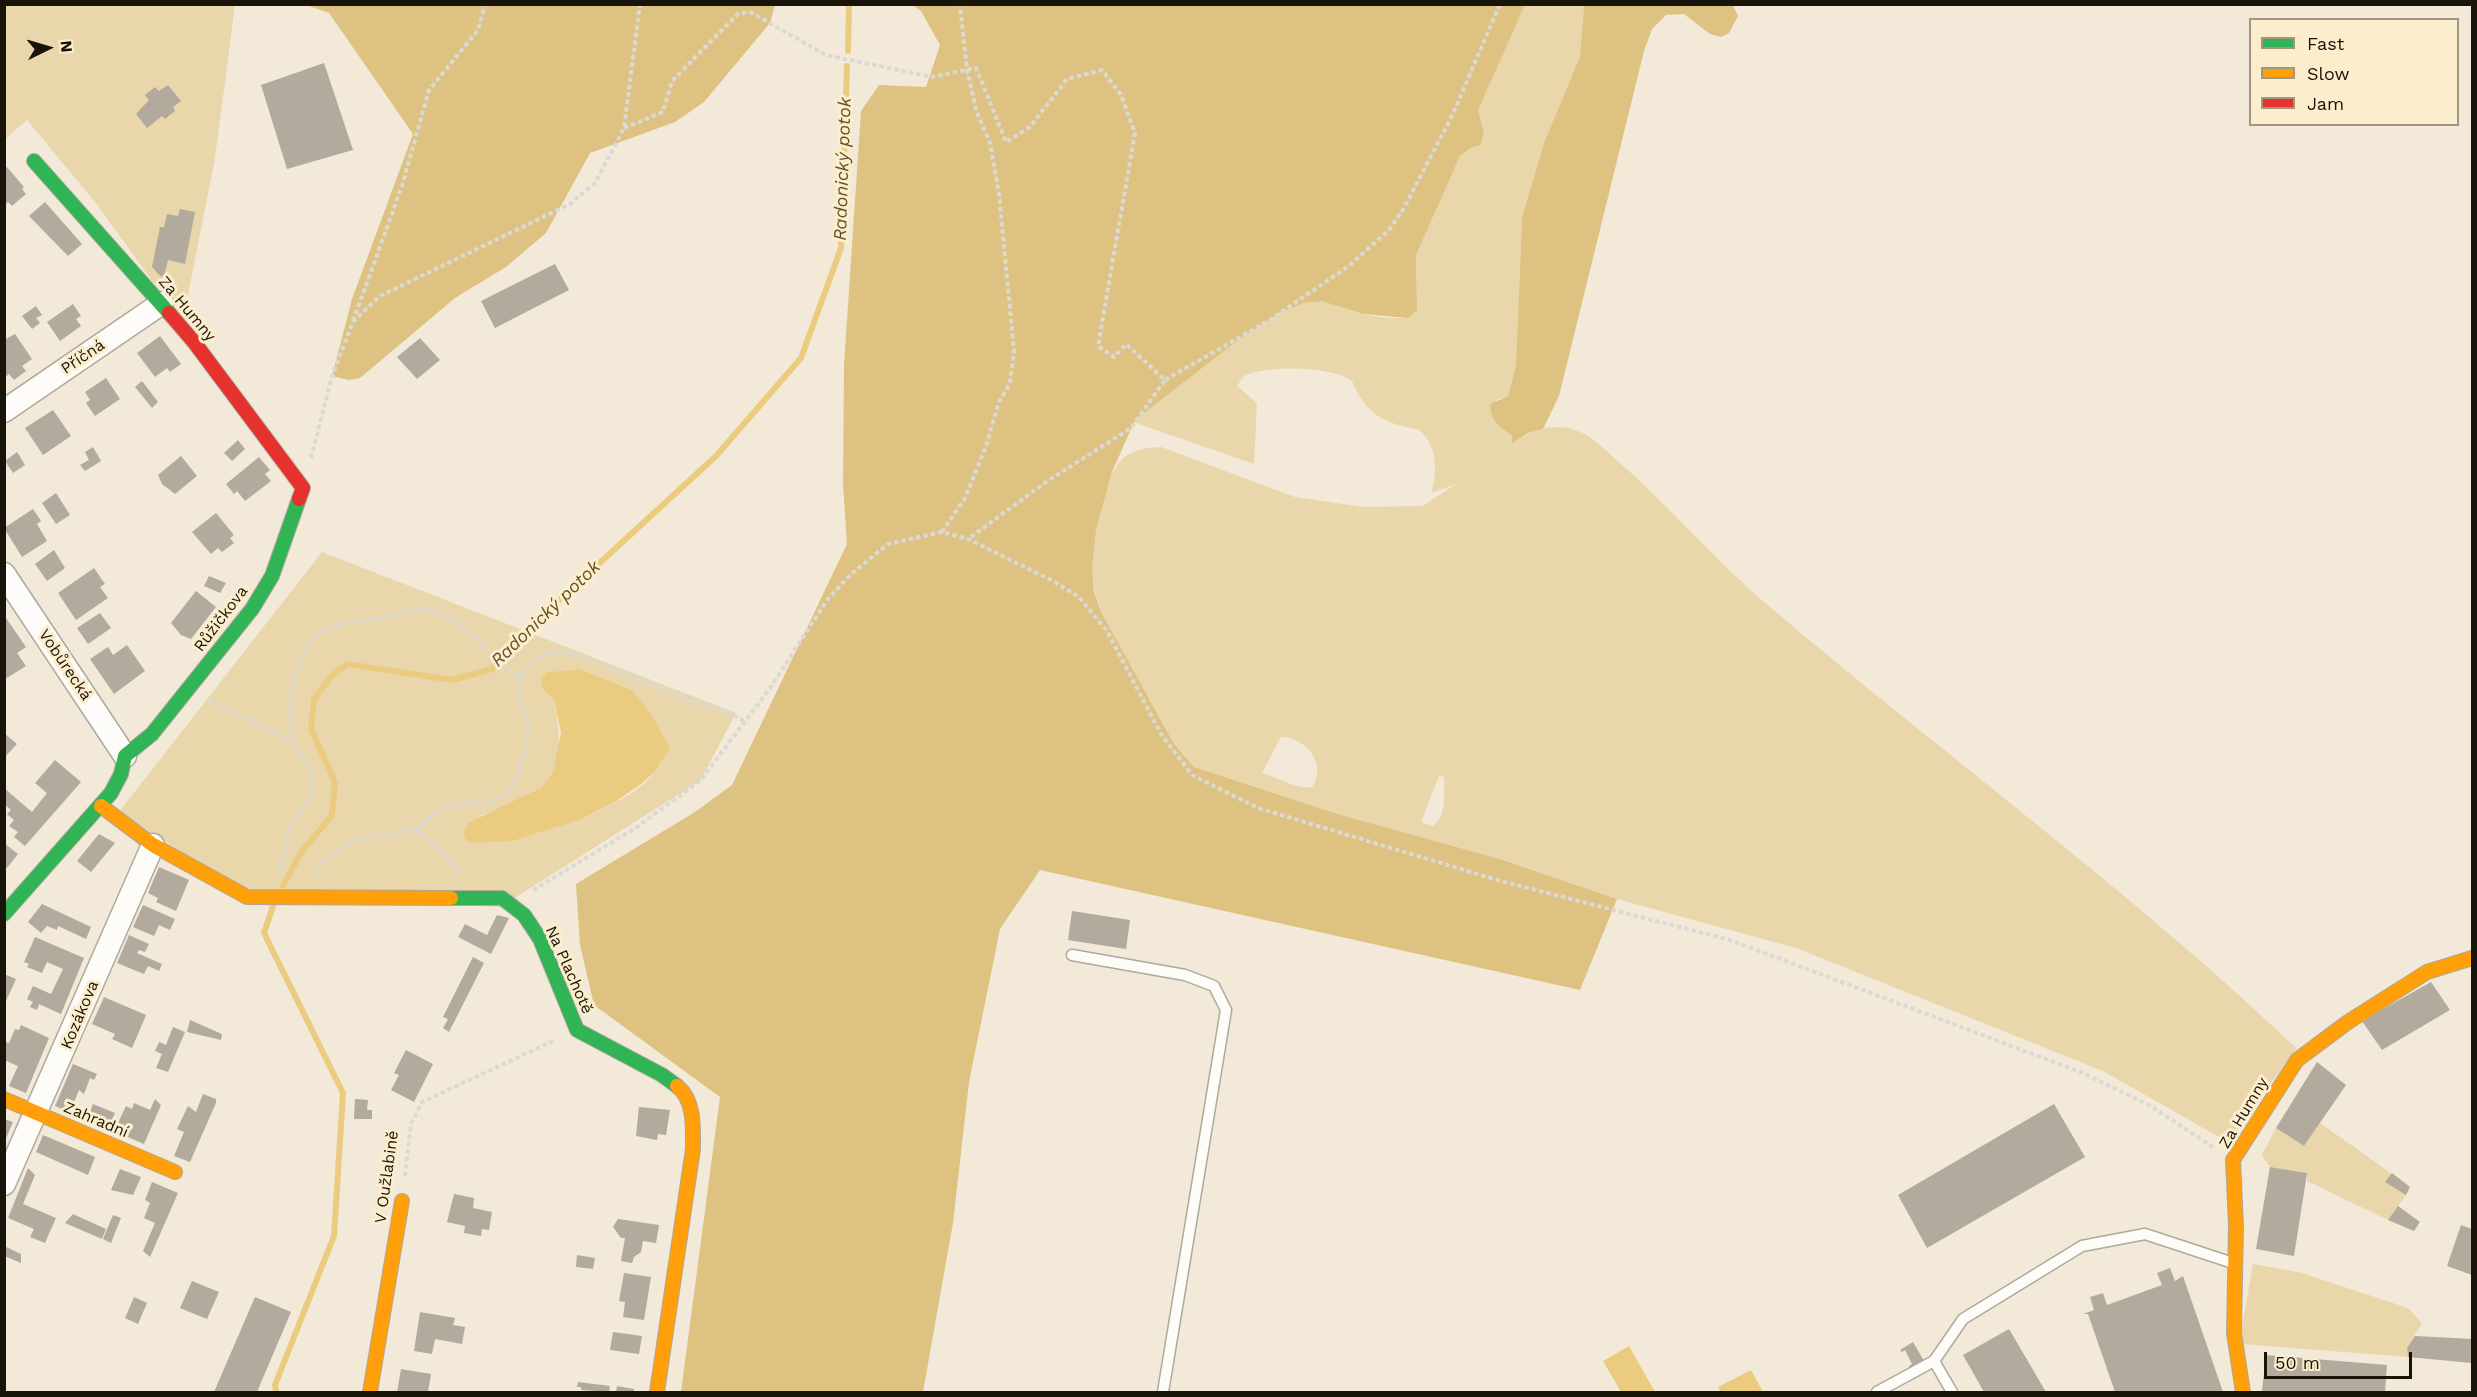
<!DOCTYPE html>
<html>
<head>
<meta charset="utf-8">
<style>
	body { margin:0 }
	#map { position:relative; width:2477px; height:1397px; overflow:hidden; background:#f2e9d8; font-family:"Work Sans",sans-serif }
	canvas { display:block }
	.frame { position:absolute; inset:0; border:6px solid #191409; pointer-events:none }
	.legend { position:absolute; left:2249px; top:18px; width:210px; height:108px; box-sizing:border-box; background:#fcedcd; border:2px solid #a1967f; margin:0; padding:8px 10px; list-style:none; font-size:18px; color:#191409 }
	.legend li { display:flex; align-items:center; gap:12px; height:30px }
	.legend b { width:30px; border:2px solid #a1967f }
	.north { position:absolute; left:18px; top:18px; width:60px; height:60px; -webkit-text-stroke:4px #fcedcd; paint-order:stroke; rotate:85deg; font-size:16px; font-weight:700; line-height:24px; text-align:center; color:#191409 }
	.north::after { content:''; display:block; margin:auto; width:21px; height:27px; background:#191409; clip-path:polygon(50% 0,100% 100%,50% 72%,0 100%) }
	.scale { position:absolute; left:2264px; top:1352px; width:148px; height:27px; box-sizing:border-box; border:3px solid #191409; border-top:0; padding-left:8px; font-size:18px; line-height:21px; white-space:nowrap; color:#191409; -webkit-text-stroke:4px #fcedcd; paint-order:stroke }
</style>
</head>
<body>
<div id="map">
<canvas width="2477" height="1397"></canvas>
<div class="frame"></div>
<ul class="legend">
<li><b style="height:8px;background:#30b455"></b>Fast</li>
<li><b style="height:8px;background:#ff9f0a"></b>Slow</li>
<li><b style="height:8px;background:#e5322d"></b>Jam</li>
</ul>
<div class="north">N</div>
<div class="scale">50 m</div>
</div>
<script>
const ctx = document.querySelector('canvas').getContext('2d');
ctx.lineJoin = 'round';
function fillPath(path, color) { ctx.fillStyle = color; ctx.fill(path, 'evenodd'); }
function trace(path, color, width, dash) { ctx.strokeStyle = color; ctx.lineWidth = width; ctx.lineCap = dash ? 'butt' : 'round'; ctx.setLineDash(dash || []); ctx.stroke(path); }
function write(font, color, halo, rows, align = 'center') {
  ctx.font = font + ' "Work Sans",sans-serif'; ctx.lineWidth = 6; ctx.setLineDash([]); ctx.textBaseline = 'middle'; ctx.strokeStyle = halo; ctx.fillStyle = color; for (const [text, x, y, turn = 0] of rows) {
    ctx.save(); ctx.translate(x, y); ctx.rotate((+turn || 0) * Math.PI / 180); ctx.textAlign = isNaN(turn) ? turn : align; if (halo) ctx.strokeText(text, 0, 0); ctx.fillText(text, 0, 0); ctx.restore();
  }
}
fillPath(new Path2D(`
	M 5,5 L 235,5 L 215,158 L 187,300 L 182,303 L 153,282 L 96,203 L 27,120 L 5,139 Z
	M 1525,5 L 1584,5 L 1580,56 L 1544,143 L 1522,217 L 1516,365 L 1508,396 L 1496,400 L 1500,428 L 1512,435 L 1512,442 C 1531,431 1553,422 1575,430 C 1593,436 1606,451 1620,463 C 1668,505 1709,553 1756,595 C 1934,748 2126,886 2296,1048 L 2230,1140 L 2219,1137 L 2103,1071 L 1796,948 L 1617,899 L 1500,859 L 1341,815 L 1194,767 L 1174,744 L 1100,610 C 1096,597 1093,584 1092,569 C 1090,544 1104,477 1122,459 C 1133,449 1147,448 1161,447 L 1295,497 L 1363,507 L 1423,506 L 1456,484 L 1431,493 C 1438,474 1437,443 1419,430 C 1383,422 1367,416 1352,381 C 1332,366 1269,365 1246,375 C 1242,377 1240,382 1237,386 L 1257,403 L 1254,464 L 1133,422 L 1135,420 C 1171,392 1279,296 1323,301 C 1336,303 1349,311 1362,314 C 1377,318 1393,318 1408,318 L 1417,310 L 1416,255 L 1460,156 L 1484,133 L 1477,110 ZM 1281,737 C 1306,737 1328,765 1312,787 C 1297,790 1277,777 1262,773 ZM 1439,776 L 1444,777 C 1444,795 1447,814 1433,826 L 1421,822 Z
	M 322,552 L 736,713 L 700,781 L 500,907 L 242,890 L 119,812 ZM 579,669 L 632,690 L 670,747 C 664,754 662,764 656,771 C 629,807 554,828 513,841 L 480,816 C 500,808 521,802 539,789 C 573,766 555,705 548,672 Z
	M 2320,1123 L 2392,1174 L 2387,1182 L 2406,1195 L 2388,1220 L 2307,1181 L 2307,1173 L 2270,1167 L 2262,1155 L 2276,1128 L 2304,1146 Z
	M 2253,1264 L 2302,1273 L 2408,1308 L 2422,1323 L 2407,1348 L 2408,1357 L 2242,1344 L 2241,1333 Z`), '#e9d6ab');
fillPath(new Path2D(`
	M 306,5 L 775,4 L 775,5 L 770,23 L 704,102 L 675,122 L 590,153 L 546,233 L 506,267 L 455,298 L 360,378 L 349,380 L 332,376 L 352,299 L 413,134 L 329,13 Z
	M 913,5 L 1525,5 L 1478,110 L 1484,133 L 1480,145 L 1470,148 L 1460,156 L 1416,255 L 1417,310 L 1408,318 L 1363,314 L 1322,301 L 1304,303 L 1280,313 L 1242,337 L 1135,420 L 1112,472 L 1096,529 L 1092,567 L 1094,591 L 1100,610 L 1174,744 L 1194,767 L 1341,815 L 1500,859 L 1617,899 L 1580,990 L 1040,870 L 1000,929 L 969,1082 L 953,1223 L 923,1392 L 681,1392 L 720,1097 L 594,1005 L 580,945 L 576,884 L 695,812 L 732,785 L 847,544 L 843,484 L 844,365 L 861,111 L 879,85 L 926,87 L 940,45 L 921,11 Z
	M 1584,5 L 1733,5 L 1738,16 L 1729,33 L 1721,37 L 1710,34 L 1684,14 L 1666,15 L 1652,29 L 1644,51 L 1559,396 L 1543,429 L 1528,433 L 1512,443 L 1512,435 C 1498,427 1491,421 1490,404 L 1508,396 L 1516,365 L 1522,217 L 1544,143 L 1580,56 Z`), '#ddc281');
fillPath(new Path2D(`
	M 579,669 L 632,690 L 650,713 L 670,747 L 656,771 L 641,784 L 615,802 L 579,820 L 513,841 L 469,843 C 462,836 463,831 468,823 L 541,788 L 553,772 L 561,733 L 554,699 L 543,690 L 541,679 L 548,672 Z
	M 1629,1346 L 1655,1392 L 1621,1392 L 1603,1361 Z
	M 1751,1370 L 1763,1392 L 1721,1392 L 1718,1387 Z`), '#ebcb7f');
trace(new Path2D(`
	M 848,51 L 849,4
	M 283,886 L 300,854 L 332,815 L 335,782 L 311,729 L 314,699 L 330,678 L 347,664 L 452,680 L 492,669 L 518,638 L 716,456 L 801,358 L 841,248 L 847,66
	M 273,906 L 264,933 L 343,1093 L 334,1236 L 275,1385 L 276,1392`), '#ebcb7f', 6);
fillPath(new Path2D(`
	M 324,63 L 353,150 L 287,169 L 261,85 Z
	M 168,85 L 181,101 L 173,107 L 175,111 L 165,119 L 162,116 L 147,128 L 136,114 L 149,100 L 145,95 L 155,87 L 159,91 Z
	M 7,167 L 24,187 L 22,189 L 26,194 L 12,206 L 8,202 L 4,205 L 4,170 Z
	M 45,202 L 82,244 L 68,256 L 29,216 Z
	M 180,209 L 195,212 L 185,264 L 168,260 L 164,277 L 160,276 L 152,267 L 160,227 L 164,227 L 167,214 L 178,216 Z
	M 555,264 L 569,290 L 495,328 L 481,301 Z
	M 73,304 L 81,316 L 76,319 L 81,326 L 60,341 L 47,322 Z
	M 36,306 L 42,315 L 36,318 L 40,323 L 32,329 L 22,316 Z
	M 15,334 L 32,359 L 22,366 L 26,371 L 14,380 L 9,374 L 4,378 L 4,340 Z
	M 160,336 L 181,364 L 170,372 L 167,368 L 155,377 L 137,353 Z
	M 420,338 L 440,360 L 417,379 L 397,357 Z
	M 106,378 L 120,399 L 95,416 L 86,403 L 90,400 L 85,392 Z
	M 142,381 L 158,402 L 152,408 L 135,387 Z
	M 53,410 L 71,436 L 43,455 L 25,428 Z
	M 238,440 L 245,449 L 232,461 L 224,453 Z
	M 93,447 L 101,461 L 85,471 L 80,465 L 89,460 L 85,452 Z
	M 17,452 L 25,465 L 13,473 L 5,461 Z
	M 181,456 L 197,476 L 175,494 L 162,484 L 158,475 Z
	M 259,457 L 270,470 L 265,474 L 271,481 L 245,501 L 237,491 L 234,494 L 226,484 Z
	M 56,493 L 70,515 L 56,524 L 42,503 Z
	M 33,509 L 41,521 L 37,524 L 47,541 L 22,557 L 4,528 Z
	M 216,513 L 234,535 L 230,538 L 234,543 L 222,552 L 218,548 L 211,554 L 192,532 Z
	M 54,550 L 65,568 L 47,581 L 35,564 Z
	M 94,568 L 105,584 L 100,587 L 108,598 L 76,620 L 58,593 Z
	M 209,576 L 226,583 L 220,593 L 204,586 Z
	M 196,591 L 216,607 L 191,639 L 181,635 L 171,623 Z
	M 100,613 L 111,628 L 88,644 L 77,628 Z
	M 4,615 L 26,647 L 17,653 L 26,666 L 7,678 L 4,675 Z
	M 127,645 L 145,671 L 114,694 L 90,659 L 108,647 L 113,655 Z
	M 4,733 L 17,744 L 4,758 Z
	M 55,760 L 81,782 L 25,846 L 14,837 L 18,832 L 9,826 L 14,820 L 7,814 L 11,810 L 4,804 L 4,788 L 32,812 L 47,793 L 35,783 Z
	M 99,834 L 115,843 L 91,872 L 77,861 Z
	M 4,843 L 18,854 L 7,868 L 4,866 Z
	M 159,867 L 189,880 L 176,911 L 156,902 L 158,898 L 148,893 Z
	M 42,904 L 91,927 L 86,939 L 58,926 L 57,930 L 47,926 L 41,933 L 28,922 Z
	M 143,905 L 175,919 L 170,930 L 159,925 L 154,936 L 133,927 Z
	M 1072,911 L 1130,920 L 1126,949 L 1068,940 Z
	M 497,915 L 509,918 L 491,954 L 458,937 L 465,924 L 487,935 Z
	M 129,935 L 149,944 L 145,952 L 139,950 L 137,953 L 162,964 L 159,971 L 148,966 L 144,974 L 117,963 Z
	M 35,937 L 84,958 L 61,1014 L 39,1004 L 37,1010 L 30,1007 L 33,1002 L 27,999 L 33,986 L 51,994 L 63,969 L 47,962 L 42,973 L 27,967 L 29,964 L 24,962 Z
	M 473,957 L 484,963 L 449,1032 L 443,1028 L 448,1019 L 443,1017 Z
	M 4,974 L 16,979 L 6,1001 L 4,1000 Z
	M 2431,982 L 2450,1010 L 2382,1050 L 2362,1021 Z
	M 104,997 L 146,1015 L 132,1048 L 112,1039 L 115,1034 L 92,1024 Z
	M 190,1020 L 222,1034 L 221,1040 L 187,1032 Z
	M 21,1025 L 49,1038 L 26,1093 L 9,1086 L 18,1066 L 4,1060 L 5,1042 L 9,1043 L 15,1029 L 19,1030 Z
	M 173,1027 L 185,1032 L 168,1072 L 156,1068 L 162,1054 L 155,1051 L 159,1042 L 166,1045 Z
	M 406,1050 L 433,1064 L 414,1102 L 391,1090 L 399,1075 L 394,1073 Z
	M 2317,1062 L 2346,1085 L 2304,1146 L 2276,1128 Z
	M 73,1064 L 97,1074 L 94,1080 L 90,1078 L 84,1094 L 79,1090 L 70,1112 L 55,1106 Z
	M 203,1094 L 216,1099 L 216,1103 L 190,1162 L 174,1156 L 184,1132 L 177,1129 L 188,1106 L 196,1112 Z
	M 155,1099 L 161,1105 L 144,1144 L 114,1131 L 126,1106 L 132,1109 L 134,1103 L 150,1110 Z
	M 355,1099 L 368,1100 L 367,1110 L 372,1110 L 372,1119 L 354,1119 Z
	M 93,1104 L 115,1113 L 108,1128 L 87,1119 Z
	M 2054,1104 L 2085,1157 L 1927,1248 L 1898,1195 Z
	M 639,1107 L 670,1110 L 666,1135 L 658,1134 L 657,1140 L 636,1136 Z
	M 4,1119 L 13,1122 L 4,1143 Z
	M 43,1135 L 95,1157 L 88,1175 L 36,1152 Z
	M 2270,1167 L 2307,1173 L 2294,1256 L 2256,1249 Z
	M 28,1168 L 35,1175 L 23,1204 L 56,1218 L 45,1243 L 30,1237 L 34,1229 L 8,1218 Z
	M 120,1169 L 141,1177 L 133,1195 L 111,1190 Z
	M 2392,1173 L 2410,1187 L 2406,1195 L 2385,1182 Z
	M 152,1182 L 178,1193 L 150,1257 L 143,1251 L 155,1223 L 144,1218 L 150,1203 L 145,1200 Z
	M 454,1194 L 474,1198 L 473,1208 L 492,1212 L 489,1230 L 482,1229 L 481,1236 L 464,1233 L 465,1226 L 447,1222 Z
	M 2398,1206 L 2420,1222 L 2414,1231 L 2388,1220 Z
	M 73,1214 L 106,1229 L 102,1239 L 65,1223 Z
	M 113,1215 L 121,1218 L 111,1243 L 103,1239 Z
	M 618,1219 L 659,1225 L 656,1243 L 643,1241 L 641,1252 L 634,1257 L 632,1263 L 621,1261 L 625,1238 L 621,1238 L 613,1227 Z
	M 2461,1225 L 2472,1229 L 2472,1275 L 2447,1266 Z
	M 4,1246 L 21,1254 L 21,1263 L 4,1256 Z
	M 577,1255 L 595,1258 L 593,1269 L 576,1267 Z
	M 2170,1268 L 2175,1281 L 2183,1276 L 2223,1392 L 2115,1392 L 2088,1314 L 2083,1314 L 2094,1310 L 2090,1297 L 2103,1293 L 2107,1305 L 2162,1285 L 2157,1273 Z
	M 624,1273 L 651,1277 L 644,1320 L 623,1317 L 625,1302 L 619,1301 Z
	M 192,1281 L 219,1292 L 207,1319 L 180,1308 Z
	M 134,1297 L 147,1303 L 138,1324 L 125,1318 Z
	M 255,1297 L 291,1312 L 257,1392 L 214,1392 Z
	M 420,1312 L 455,1318 L 453,1325 L 465,1327 L 462,1344 L 435,1339 L 432,1354 L 414,1351 Z
	M 2009,1329 L 2046,1392 L 1984,1392 L 1963,1355 Z
	M 613,1332 L 642,1336 L 639,1354 L 610,1350 Z
	M 2415,1336 L 2472,1339 L 2472,1363 L 2408,1357 L 2407,1348 Z
	M 1913,1342 L 1924,1361 L 1910,1369 L 1909,1366 L 1912,1364 L 1905,1350 L 1902,1352 L 1900,1350 Z
	M 2266,1355 L 2387,1365 L 2385,1392 L 2262,1391 Z
	M 401,1369 L 431,1374 L 428,1392 L 397,1392 Z
	M 578,1382 L 610,1386 L 609,1392 L 581,1390 L 581,1387 L 577,1387 Z
	M 617,1386 L 634,1389 L 634,1392 L 616,1392 Z`), '#b1aa9d');
const lane = new Path2D(`
	M 1072,955 L 1185,975 L 1214,986 L 1226,1010 L 1163,1392
	M 1934,1361 L 1963,1319 L 2082,1246 L 2145,1234 L 2233,1263
	M 1877,1392 L 1934,1361 L 1952,1392`);
const street = new Path2D(`
	M 4,411 L 162,303
	M 4,574 L 125,756
	M 4,1184 L 153,845`);
const fast = new Path2D(`
	M 34,161 L 169,313
	M 451,898 L 502,898 L 524,915 L 540,939 L 577,1030 L 662,1075 L 677,1086
	M 4,914 L 111,793 L 121,774 L 125,756 L 152,734 L 252,609 L 272,576 L 299,499`);
const slow = new Path2D(`
	M 101,806 L 153,845 L 247,897 L 451,898
	M 4,1099 L 175,1172
	M 370,1392 L 402,1201
	M 657,1392 L 693,1149 C 693,1128 695,1100 677,1086
	M 2243,1392 L 2234,1333 L 2236,1226 L 2233,1160 L 2297,1060 L 2348,1022 L 2427,972 L 2472,958`);
const jam = new Path2D(`
	M 169,313 L 194,342 L 303,488 L 299,499`);
trace(lane, '#afa99c', 13);
trace(street, '#afa99c', 25);
trace(fast, '#afa99c', 16);
trace(slow, '#afa99c', 16);
trace(jam, '#afa99c', 16);
trace(new Path2D(`
	M 624,128 L 663,112 L 672,81 L 738,14 L 750,12 L 826,55 L 932,77 L 976,68 L 1006,142 L 1030,127 L 1067,79 L 1102,70 L 1121,95 L 1135,133 L 1098,346 L 1114,357 L 1126,344 L 1165,380 L 1131,428 L 1046,482 L 968,539
	M 353,321 L 402,186 L 429,90 L 478,30 L 485,4
	M 1165,380 L 1268,321 L 1349,266 L 1389,230 L 1404,208 L 1452,116 L 1500,4
	M 311,458 L 332,376 L 353,322 L 380,296 L 570,204 L 595,183 L 624,128 L 640,4
	M 942,532 L 965,498 L 986,446 L 999,402 L 1010,383 L 1014,351 L 999,194 L 990,143 L 977,113 L 967,70 L 960,4
	M 209,700 L 294,742
	M 417,829 L 444,806 L 487,802 L 506,796 L 515,782 L 527,744 L 528,723 L 521,699 L 519,676
	M 279,874 C 283,860 285,844 290,830 C 295,814 311,803 312,786 C 314,768 298,756 294,740 C 286,713 292,656 315,637 C 328,625 349,622 366,620 C 391,617 416,604 442,614 C 474,627 489,661 519,676 C 536,658 545,650 570,653 L 697,703 L 724,711 L 744,721
	M 314,874 C 336,838 380,837 416,829 L 462,873
	M 533,890 L 634,829 L 700,781 L 771,687 L 827,600 L 850,575 L 888,544 L 942,532 L 968,539 L 1051,580 L 1079,597 L 1107,631 L 1161,734 L 1192,775 L 1258,808 L 1501,881 L 1730,940 L 2083,1073 L 2149,1105 L 2213,1147
	M 405,1176 L 411,1124 L 422,1102 L 555,1040`), '#dbd9d4', 4, [4.5, 3]);
trace(lane, '#fdfcf9', 10);
trace(street, '#fdfcf9', 22);
trace(fast, '#30b455', 14);
trace(slow, '#ff9f0a', 14);
trace(jam, '#e5322d', 14);
write('16px', '#191409', '#fcedcd', [
	["Za Humny",187,309,50],
	["Příčná",83,357,-34],
	["Růžičkova",221,619,-53],
	["Vobůrecká",65,665,56],
	["Na Plachotě",569,970,66],
	["Kozákova",80,1015,-67],
	["Za Humny",2244,1113,-59],
	["Zahradní",96,1120,23],
	["V Oužlabině",387,1177,-82]
]);
write('italic 18px', '#625127', '#fcedcd', [
	["Radonický potok",843,169,-88],
	["Radonický potok",546,614,-44]
]);
</script>
</body>
</html>
